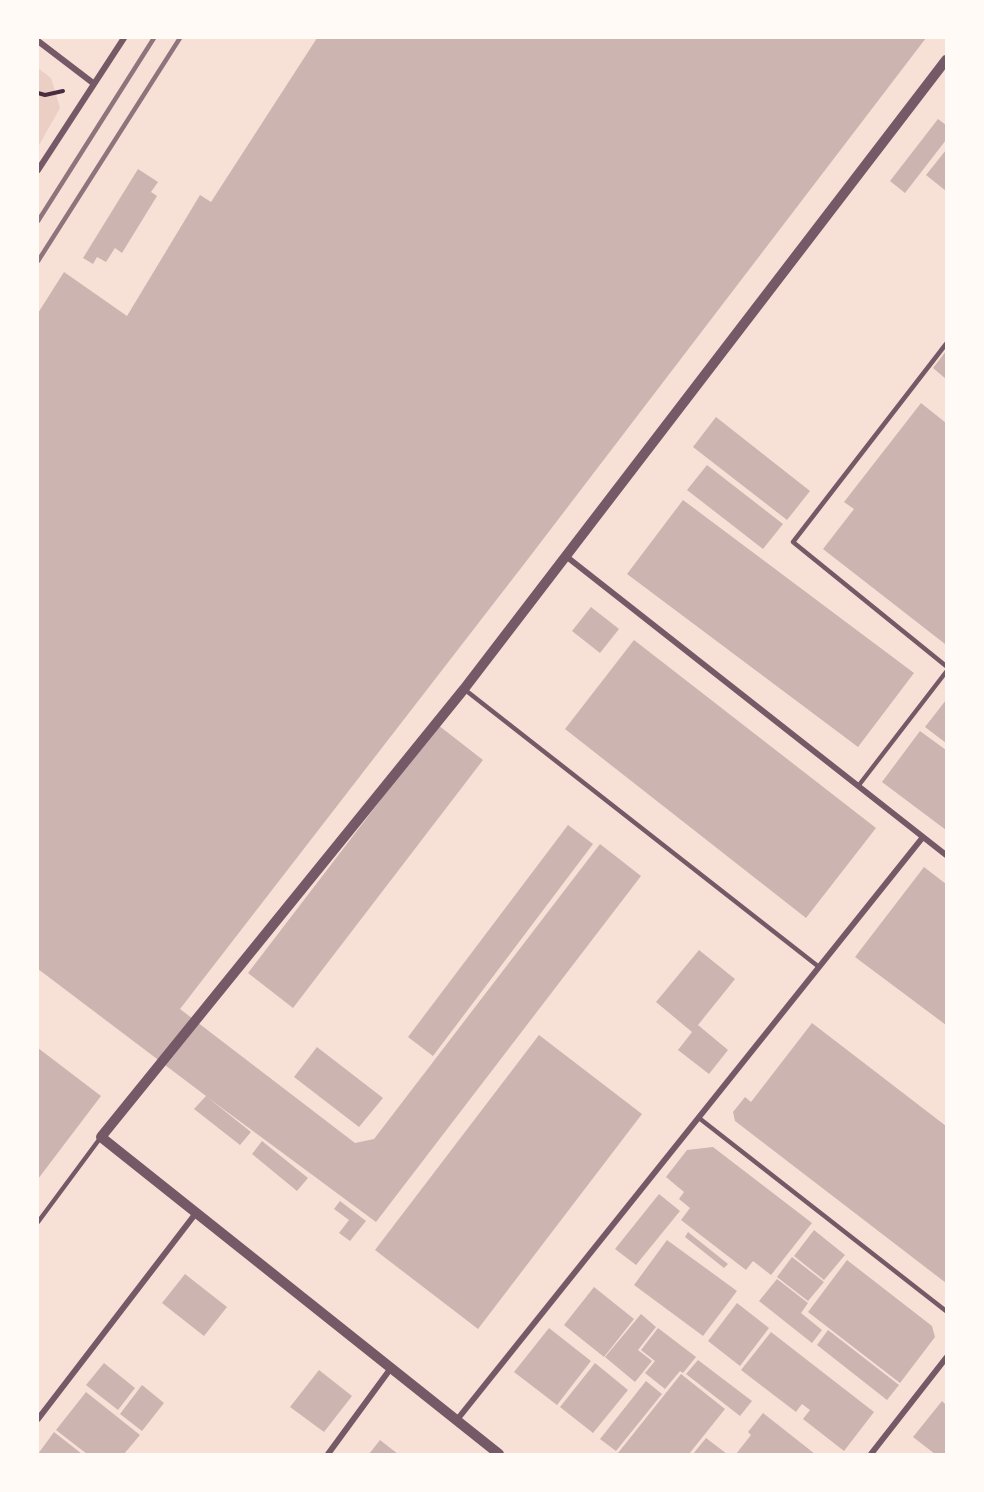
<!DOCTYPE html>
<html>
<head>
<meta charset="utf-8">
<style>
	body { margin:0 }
	#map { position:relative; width:984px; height:1492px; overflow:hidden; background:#f7e1d7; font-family:Commissioner,sans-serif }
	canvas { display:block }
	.frame { position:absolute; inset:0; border:39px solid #fffaf5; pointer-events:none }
</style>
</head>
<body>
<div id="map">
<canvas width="984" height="1492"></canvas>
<div class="frame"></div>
</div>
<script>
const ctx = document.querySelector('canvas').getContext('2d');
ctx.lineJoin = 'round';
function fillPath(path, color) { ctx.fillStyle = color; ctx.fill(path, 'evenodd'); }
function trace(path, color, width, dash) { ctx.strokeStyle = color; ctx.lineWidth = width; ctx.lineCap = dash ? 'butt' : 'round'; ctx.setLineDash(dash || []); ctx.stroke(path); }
fillPath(new Path2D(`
	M 38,68 L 51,78 L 60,108 L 38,147 Z`), '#ebcfc5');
fillPath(new Path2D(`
	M 317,38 L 926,38 L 528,559 L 180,1009 L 355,1143 L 374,1139 L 600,844 L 641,876 L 376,1222 L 207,1097 L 251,1132 L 240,1145 L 194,1109 L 206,1096 L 38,969 L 38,313 L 64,272 L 127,316 L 200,195 L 211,202 Z
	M 938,119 L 946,125 L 946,140 L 905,193 L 890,181 Z
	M 946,150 L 946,191 L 926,175 Z
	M 138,169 L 158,182 L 151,192 L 157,196 L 122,253 L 115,248 L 106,262 L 97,257 L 93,264 L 83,258 Z
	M 946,351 L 946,379 L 933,368 Z
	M 921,403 L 946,423 L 945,644 L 823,549 L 854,509 L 844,502 Z
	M 716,417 L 810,491 L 787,520 L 693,447 Z
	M 707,465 L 783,524 L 763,549 L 687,490 Z
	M 683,500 L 914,673 L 858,747 L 627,574 Z
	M 591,607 L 619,629 L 600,653 L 572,631 Z
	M 634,640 L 876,828 L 806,918 L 565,729 Z
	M 946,700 L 946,743 L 925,727 Z
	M 438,725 L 483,760 L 293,1008 L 248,973 Z
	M 920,731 L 946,750 L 946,830 L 882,782 Z
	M 568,825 L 593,844 L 433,1056 L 408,1037 Z
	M 924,867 L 946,884 L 946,1025 L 855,957 Z
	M 699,950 L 735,979 L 698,1025 L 728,1050 L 709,1074 L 678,1050 L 692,1032 L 656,1002 Z
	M 812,1023 L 946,1126 L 946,1283 L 735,1121 L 733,1112 L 745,1097 L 751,1102 Z
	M 539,1035 L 642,1114 L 478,1329 L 375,1250 Z
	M 317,1047 L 383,1098 L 359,1127 L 294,1077 Z
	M 38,1048 L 101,1096 L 38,1179 Z
	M 262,1141 L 308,1178 L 297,1191 L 252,1154 Z
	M 713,1147 L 812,1223 L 771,1275 L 753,1261 L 746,1270 L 681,1220 L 690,1208 L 679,1199 L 684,1192 L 666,1177 L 687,1150 Z
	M 659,1194 L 680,1211 L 636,1265 L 615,1249 Z
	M 340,1201 L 366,1221 L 350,1241 L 339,1233 L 349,1220 L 334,1209 Z
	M 814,1230 L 845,1255 L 824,1280 L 794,1256 Z
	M 688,1232 L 728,1264 L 724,1268 L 685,1237 Z
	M 667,1240 L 737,1291 L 703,1336 L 634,1285 Z
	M 792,1257 L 824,1282 L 808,1301 L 777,1277 Z
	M 847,1260 L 932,1326 L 935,1337 L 900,1383 L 808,1312 Z
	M 185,1274 L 227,1307 L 204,1336 L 162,1303 Z
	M 777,1279 L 808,1303 L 801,1313 L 822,1330 L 812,1343 L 759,1301 Z
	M 594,1287 L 634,1319 L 604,1357 L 564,1325 Z
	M 737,1303 L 769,1328 L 740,1366 L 708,1341 Z
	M 641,1314 L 656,1327 L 638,1350 L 652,1361 L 635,1382 L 605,1357 Z
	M 549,1328 L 591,1361 L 557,1405 L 514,1372 Z
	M 658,1328 L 696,1357 L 683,1373 L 680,1371 L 665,1389 L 645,1373 L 655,1361 L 641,1350 Z
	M 828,1330 L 899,1385 L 887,1400 L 817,1345 Z
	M 771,1332 L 874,1412 L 844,1451 L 803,1419 L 810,1410 L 802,1404 L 796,1412 L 741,1370 Z
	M 698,1360 L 752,1401 L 740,1416 L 686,1374 Z
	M 104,1363 L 135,1388 L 118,1410 L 86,1385 Z
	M 595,1363 L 628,1390 L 593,1433 L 560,1407 Z
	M 319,1370 L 352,1396 L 324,1432 L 290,1407 Z
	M 681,1374 L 725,1409 L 689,1454 L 619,1454 L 618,1453 Z
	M 646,1381 L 662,1394 L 616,1451 L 600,1439 Z
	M 142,1385 L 164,1403 L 142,1431 L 120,1414 Z
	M 86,1392 L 140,1435 L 124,1454 L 87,1454 L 56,1430 Z
	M 942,1401 L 946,1405 L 946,1454 L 935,1454 L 913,1437 Z
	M 763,1413 L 815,1454 L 736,1454 L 751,1435 L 748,1432 Z
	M 54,1432 L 82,1454 L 38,1454 Z
	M 706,1438 L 727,1454 L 693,1454 Z
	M 380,1440 L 398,1454 L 369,1454 Z`), '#ccb4b1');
trace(new Path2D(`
	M 38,93 L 45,95 L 63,91`), '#4a2c40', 4);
trace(new Path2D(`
	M 946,344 L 793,542 L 946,666
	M 464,689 L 819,967
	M 859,785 L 946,672
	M 699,1118 L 946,1311
	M 38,1222 L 101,1137`), '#755966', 4.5);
trace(new Path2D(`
	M 38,41 L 93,83
	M 38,170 L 124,38
	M 567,557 L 946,855
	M 38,1419 L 196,1213
	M 456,1421 L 923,837
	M 328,1454 L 391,1368
	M 871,1454 L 946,1358`), '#755966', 6);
trace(new Path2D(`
	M 499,1454 L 101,1137 L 464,689 L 946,60`), '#755966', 10);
trace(new Path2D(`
	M 38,221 L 154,38
	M 38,261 L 180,38`), '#8f747c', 4.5);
</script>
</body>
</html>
